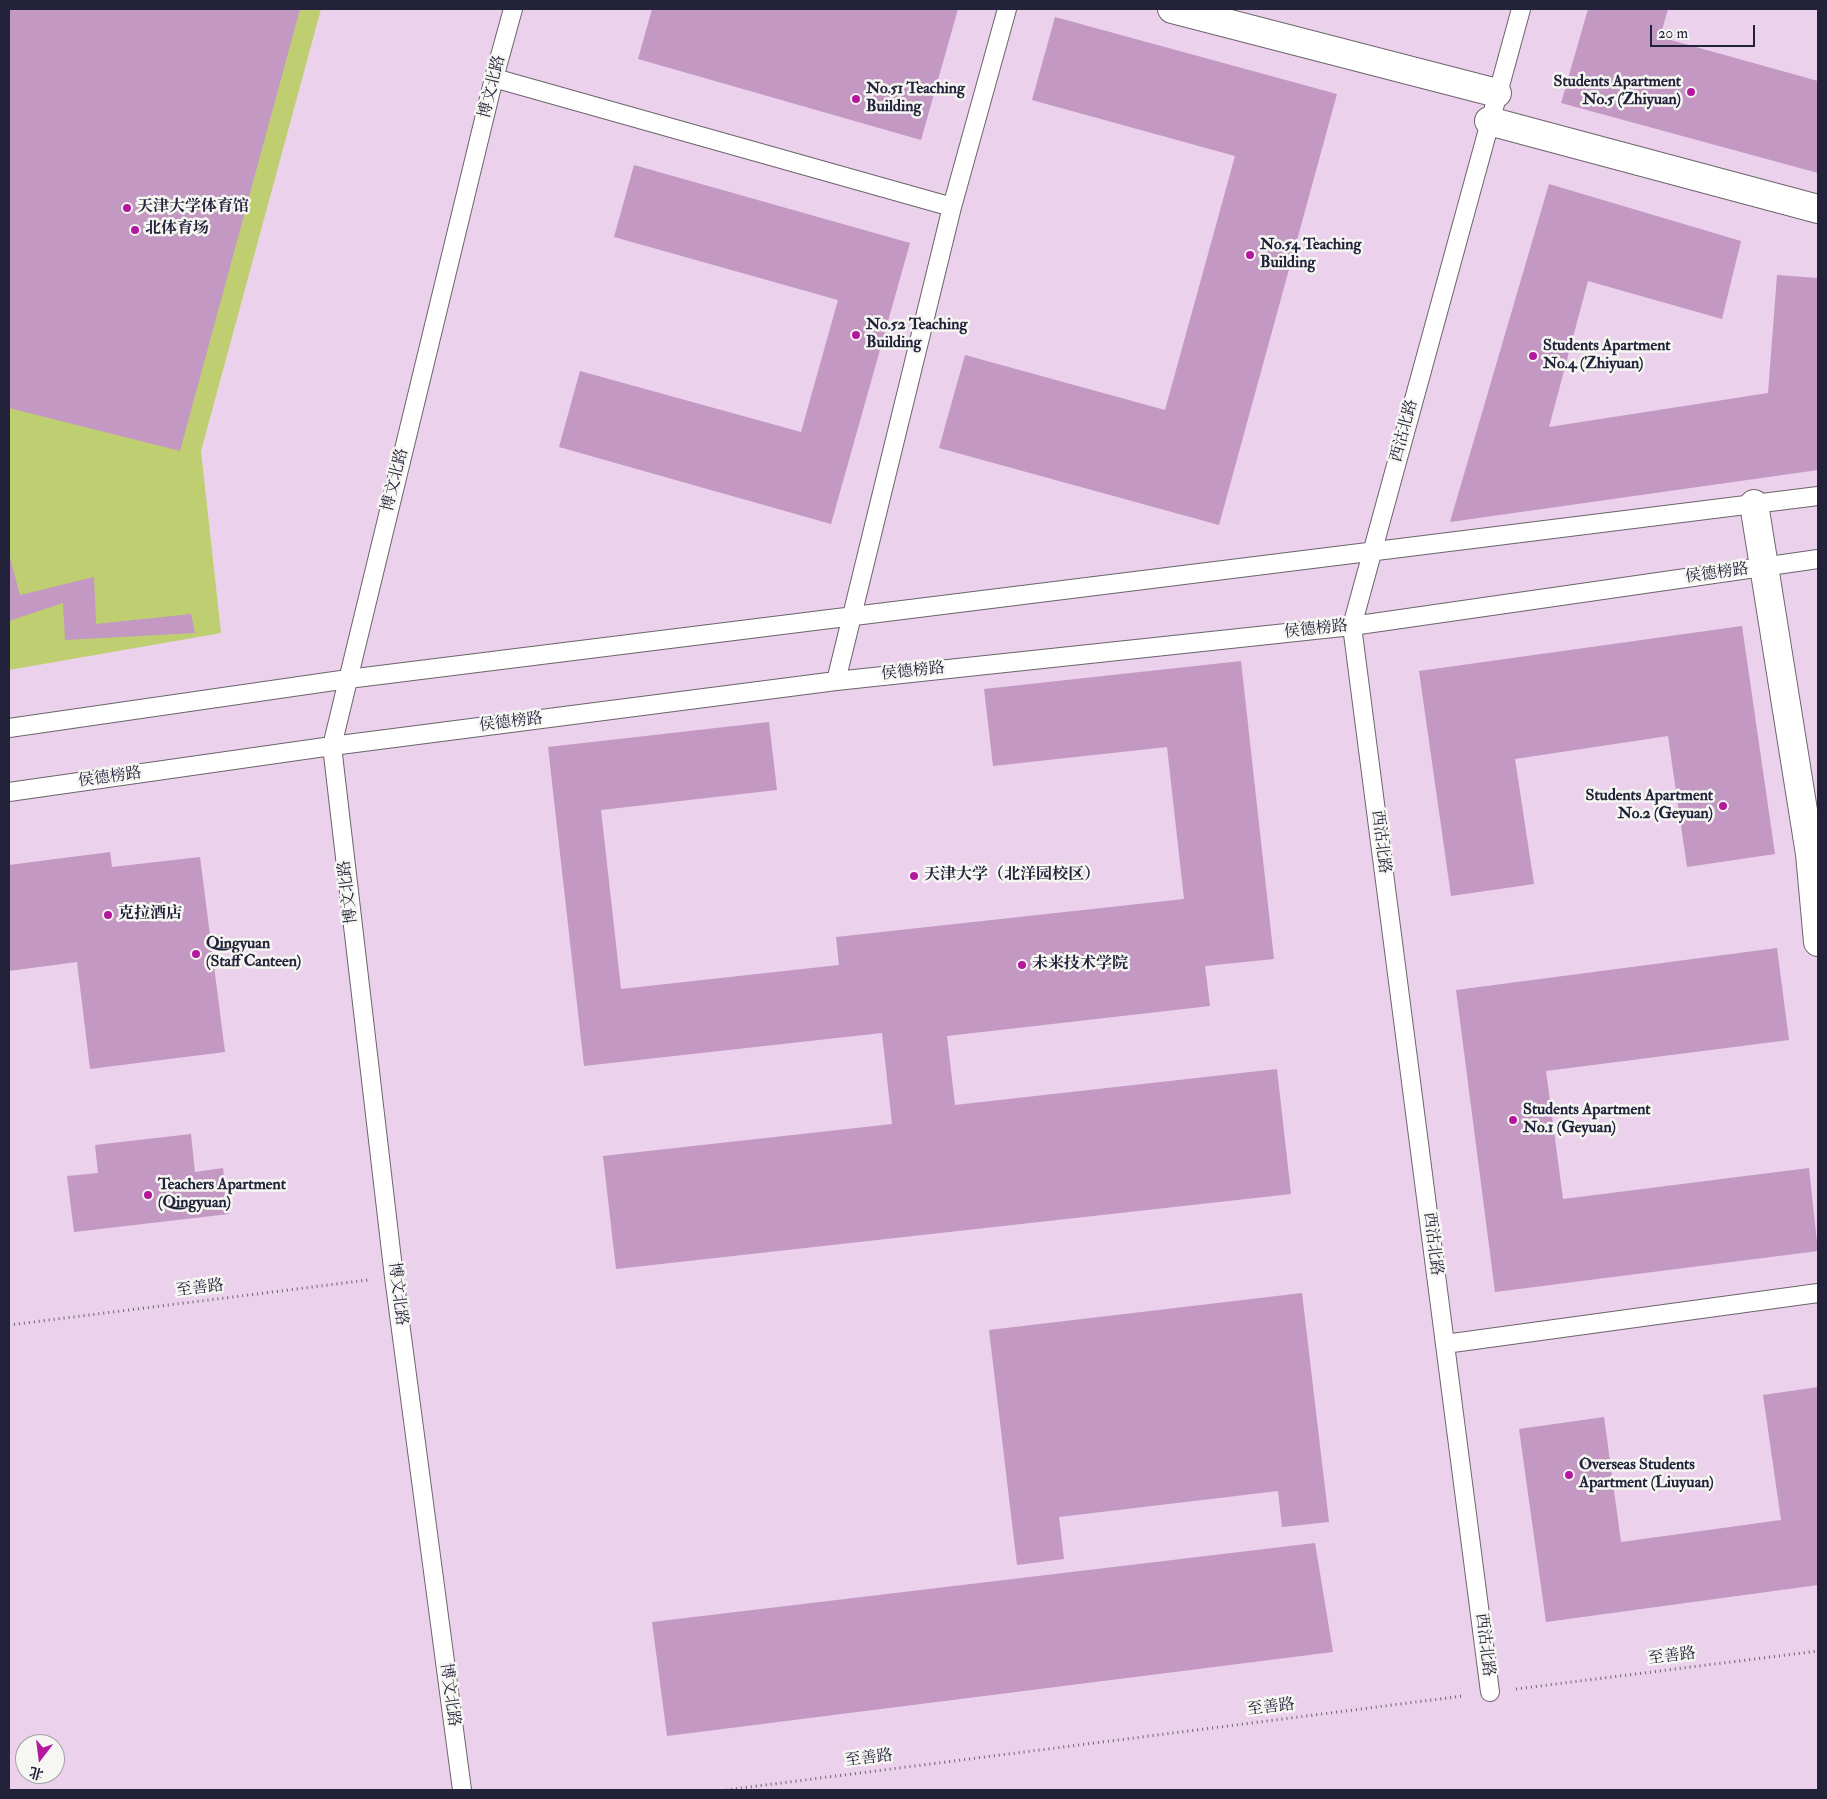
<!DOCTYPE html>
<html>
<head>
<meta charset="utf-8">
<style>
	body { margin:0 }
	#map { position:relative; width:1827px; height:1799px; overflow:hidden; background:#f2dfc4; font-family:"IM FELL Double Pica","Noto Serif SC",serif }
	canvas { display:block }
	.frame { position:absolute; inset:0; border:10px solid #22223b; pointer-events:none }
	.north { position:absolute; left:15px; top:1734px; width:50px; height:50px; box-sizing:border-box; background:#f6f6f2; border:1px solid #a1a1a9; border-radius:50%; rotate:195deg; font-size:14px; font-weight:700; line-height:20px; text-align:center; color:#22223b }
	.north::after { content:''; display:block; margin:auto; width:18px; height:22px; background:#b5179e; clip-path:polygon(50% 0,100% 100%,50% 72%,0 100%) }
	.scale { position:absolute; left:1650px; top:25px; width:105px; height:22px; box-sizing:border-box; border:2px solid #22223b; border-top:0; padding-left:6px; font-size:15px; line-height:18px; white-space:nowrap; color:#22223b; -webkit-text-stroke:4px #f6f6f2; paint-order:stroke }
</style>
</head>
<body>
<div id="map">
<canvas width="1827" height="1799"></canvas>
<div class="frame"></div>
<div class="north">北</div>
<div class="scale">20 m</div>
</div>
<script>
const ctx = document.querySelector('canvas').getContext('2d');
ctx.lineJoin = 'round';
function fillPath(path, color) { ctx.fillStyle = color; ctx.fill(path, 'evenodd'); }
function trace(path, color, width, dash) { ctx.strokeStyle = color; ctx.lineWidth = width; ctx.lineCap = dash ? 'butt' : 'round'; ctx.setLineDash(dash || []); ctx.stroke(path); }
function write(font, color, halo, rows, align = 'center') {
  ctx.font = font + ' "IM FELL Double Pica","Noto Serif SC",serif'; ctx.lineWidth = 5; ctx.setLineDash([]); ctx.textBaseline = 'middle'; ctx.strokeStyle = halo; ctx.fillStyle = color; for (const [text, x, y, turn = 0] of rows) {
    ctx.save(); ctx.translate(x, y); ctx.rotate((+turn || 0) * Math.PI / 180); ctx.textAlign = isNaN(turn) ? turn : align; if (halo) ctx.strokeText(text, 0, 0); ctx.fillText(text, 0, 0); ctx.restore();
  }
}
fillPath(new Path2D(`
	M 9,9 L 1818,9 L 1818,1790 L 9,1790 ZM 25,1744 L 55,1744 L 55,1774 L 25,1774 Z`), '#ebd1eb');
fillPath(new Path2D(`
	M 9,9 L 321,9 L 201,451 L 221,633 L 9,670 Z`), '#bece71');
fillPath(new Path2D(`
	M 9,9 L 300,9 L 180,451 L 9,408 Z
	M 652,9 L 958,9 L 921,140 L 638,59 Z
	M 1588,9 L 1668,9 L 1660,37 L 1818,81 L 1818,173 L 1561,103 Z
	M 1055,17 L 1337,94 L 1219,525 L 939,448 L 965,355 L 1165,410 L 1235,156 L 1032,100 Z
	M 634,165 L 910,243 L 831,524 L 559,447 L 580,371 L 801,432 L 838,300 L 614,237 Z
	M 1549,184 L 1741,241 L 1722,319 L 1588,281 L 1549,427 L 1768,393 L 1777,275 L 1818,278 L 1818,470 L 1450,522 Z
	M 9,554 L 20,595 L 94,577 L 96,624 L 191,614 L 195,633 L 65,640 L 63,603 L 9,621 Z
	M 1742,626 L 1775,854 L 1687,867 L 1668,736 L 1515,759 L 1534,884 L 1451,896 L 1419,671 Z
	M 1241,661 L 1274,959 L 1205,966 L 1210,1006 L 947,1036 L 955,1105 L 1277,1069 L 1291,1194 L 616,1269 L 603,1156 L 892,1124 L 882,1033 L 584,1066 L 548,747 L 769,722 L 777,790 L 601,810 L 621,989 L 839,965 L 836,937 L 1184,899 L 1167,747 L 993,766 L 984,689 Z
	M 110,852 L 112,867 L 200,857 L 225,1052 L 90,1069 L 77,962 L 9,971 L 9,865 Z
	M 1777,948 L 1789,1040 L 1546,1071 L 1563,1199 L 1809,1168 L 1818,1251 L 1495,1292 L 1456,990 Z
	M 191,1134 L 195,1172 L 223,1168 L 229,1214 L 74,1232 L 67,1176 L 98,1173 L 95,1145 Z
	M 1302,1293 L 1329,1522 L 1282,1527 L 1278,1491 L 1059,1517 L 1064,1559 L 1017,1565 L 989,1330 Z
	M 1818,1387 L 1818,1585 L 1546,1622 L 1519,1429 L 1604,1417 L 1621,1542 L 1781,1520 L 1763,1395 Z
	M 1315,1543 L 1333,1652 L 667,1736 L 652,1622 Z`), '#c398c3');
const lane = new Path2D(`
	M 494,78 L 952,207
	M 836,681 L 952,207 L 1007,9
	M 9,728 L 348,679 L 1818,496
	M 9,792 L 332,746 L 836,681 L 1352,626 L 1818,559
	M 1445,1344 L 1818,1293
	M 1490,1692 L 1352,626 L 1521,9
	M 462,1790 L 394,1277 L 332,746 L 494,78 L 513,9`);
const street = new Path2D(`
	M 1172,9 L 1497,93
	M 1489,121 L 1818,209
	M 1754,504 L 1810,854 L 1818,942`);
trace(lane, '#6b646b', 20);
trace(street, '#6b646b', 30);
trace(new Path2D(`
	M 9,1325 L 368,1280
	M 1516,1689 L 1818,1651
	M 726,1790 L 1463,1696`), '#6b646b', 3, [1, 4]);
trace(lane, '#fff', 18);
trace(street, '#fff', 28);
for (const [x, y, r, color] of [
	[1691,92,5,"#b5179e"],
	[856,99,5,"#b5179e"],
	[127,208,5,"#b5179e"],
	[135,230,5,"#b5179e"],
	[1250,255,5,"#b5179e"],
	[856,335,5,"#b5179e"],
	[1533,356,5,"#b5179e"],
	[1723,806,5,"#b5179e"],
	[914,876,5,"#b5179e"],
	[108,915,5,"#b5179e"],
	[196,954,5,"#b5179e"],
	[1022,965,5,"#b5179e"],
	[1513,1120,5,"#b5179e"],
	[148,1195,5,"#b5179e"],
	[1569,1475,5,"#b5179e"]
]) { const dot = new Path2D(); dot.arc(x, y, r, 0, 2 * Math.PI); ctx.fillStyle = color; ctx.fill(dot); trace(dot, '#f6f6f2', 2); }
write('bold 16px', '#22223b', '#f6f6f2', [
	["Students Apartment",1681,83,"right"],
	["No.5 (Zhiyuan)",1681,101,"right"],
	["No.51 Teaching",866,90],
	["Building",866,108],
	["天津大学体育馆",137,208],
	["北体育场",145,230],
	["No.54 Teaching",1260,246],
	["Building",1260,264],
	["No.52 Teaching",866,326],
	["Building",866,344],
	["Students Apartment",1543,347],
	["No.4 (Zhiyuan)",1543,365],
	["Students Apartment",1713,797,"right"],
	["No.2 (Geyuan)",1713,815,"right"],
	["天津大学（北洋园校区）",924,876],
	["克拉酒店",118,915],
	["Qingyuan",206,945],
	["(Staff Canteen)",206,963],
	["未来技术学院",1032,965],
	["Students Apartment",1523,1111],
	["No.1 (Geyuan)",1523,1129],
	["Teachers Apartment",158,1186],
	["(Qingyuan)",158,1204],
	["Overseas Students",1579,1466],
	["Apartment (Liuyuan)",1579,1484]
], 'left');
write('16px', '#22223b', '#f6f6f2', [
	["博文北路",493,87,-76],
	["西沽北路",1405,431,-75],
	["博文北路",396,480,-76],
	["侯德榜路",1717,574,-8],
	["侯德榜路",1316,630,-6],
	["侯德榜路",913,672,-6],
	["侯德榜路",511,723,-7],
	["侯德榜路",110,778,-8],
	["西沽北路",1380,842,83],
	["博文北路",349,892,-97],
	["西沽北路",1432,1244,83],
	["至善路",200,1289,-7],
	["博文北路",397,1294,83],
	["西沽北路",1484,1645,83],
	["至善路",1672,1657,-7],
	["博文北路",449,1695,82],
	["至善路",1271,1708,-7],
	["至善路",869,1759,-7]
]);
</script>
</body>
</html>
